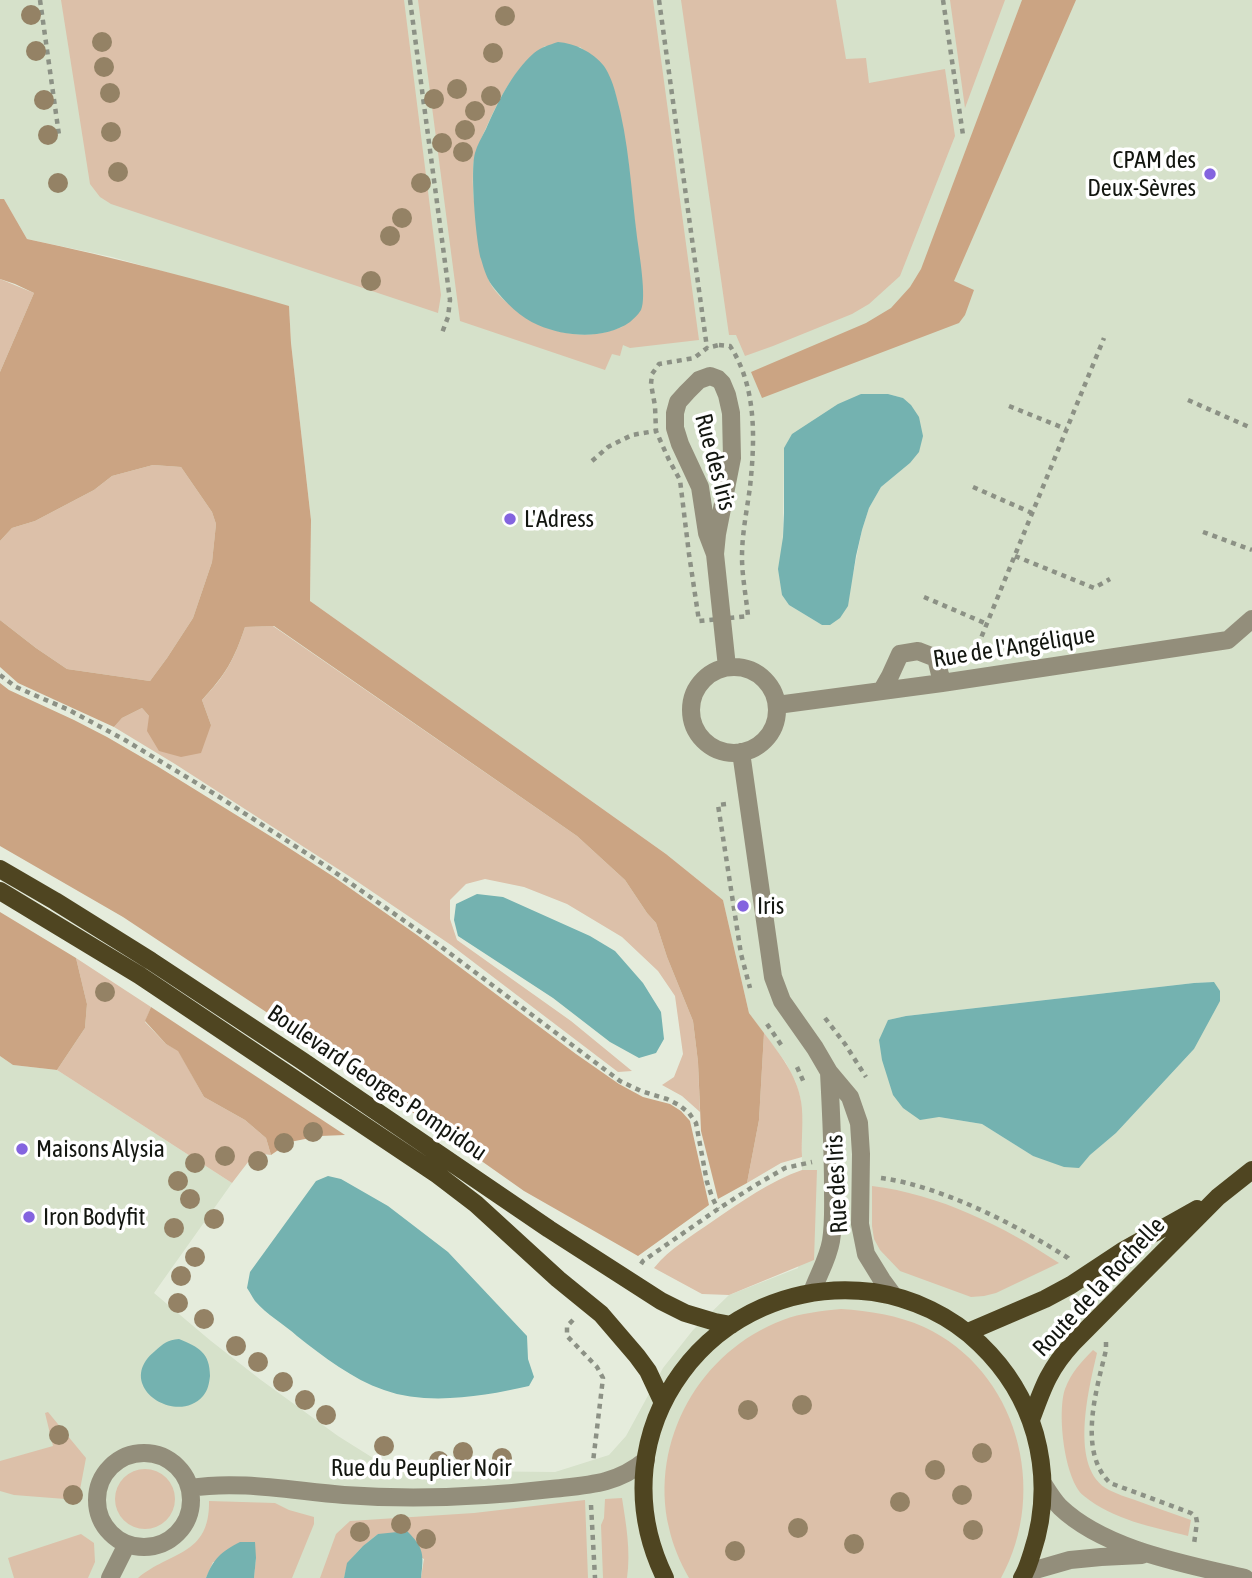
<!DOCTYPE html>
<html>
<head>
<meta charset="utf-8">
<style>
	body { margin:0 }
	canvas { display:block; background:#e5ecdc }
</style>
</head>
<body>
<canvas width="1252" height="1578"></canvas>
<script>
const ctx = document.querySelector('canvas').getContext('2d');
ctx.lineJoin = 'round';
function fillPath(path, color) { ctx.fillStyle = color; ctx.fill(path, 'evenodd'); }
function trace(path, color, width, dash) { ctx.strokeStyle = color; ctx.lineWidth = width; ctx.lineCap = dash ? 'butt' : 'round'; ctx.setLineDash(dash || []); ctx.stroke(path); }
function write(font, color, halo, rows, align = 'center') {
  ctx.font = font + ' "Asap Condensed",sans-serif'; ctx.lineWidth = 7; ctx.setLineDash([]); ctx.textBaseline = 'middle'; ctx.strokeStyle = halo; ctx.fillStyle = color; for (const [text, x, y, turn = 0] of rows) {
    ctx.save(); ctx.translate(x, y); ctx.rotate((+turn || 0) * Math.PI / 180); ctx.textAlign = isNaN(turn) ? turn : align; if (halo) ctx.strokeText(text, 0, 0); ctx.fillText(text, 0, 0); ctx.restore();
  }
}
fillPath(new Path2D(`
	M 0,0 L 1252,0 L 1252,1578 L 421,1578 L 424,1559 L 419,1542 L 363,1546 L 347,1563 L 344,1578 L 254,1578 L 256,1558 L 213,1562 L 206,1578 L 0,1578 L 0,1056 L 13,1065 L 57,1070 L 232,1183 L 154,1293 L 211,1341 L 261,1380 L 338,1436 L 381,1463 L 459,1471 L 555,1472 L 609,1455 L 626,1436 L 663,1368 L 693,1330 L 729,1295 L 798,1268 L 817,1170 L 802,1170 L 801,1101 L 796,1083 L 786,1063 L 749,1013 L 723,900 L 666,854 L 310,601 L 311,520 L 291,343 L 289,307 L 112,257 L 27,239 L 4,199 L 0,199 ZM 861,394 L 888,394 L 903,398 L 910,463 L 881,487 L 869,508 L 862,530 L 852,579 L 822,625 L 789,605 L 782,595 L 784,448 ZM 1214,982 L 1194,1049 L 1116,1133 L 1090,1155 L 1079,1167 L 1033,1156 L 982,1124 L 939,1117 L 888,1020 L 906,1016 L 1194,983 Z`), '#d6e1ca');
fillPath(new Path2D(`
	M 61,0 L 404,0 L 441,295 L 438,313 L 111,204 L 100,197 L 90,184 Z
	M 418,0 L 653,0 L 699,340 L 630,348 L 623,345 L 620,356 L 612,354 L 605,370 L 460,321 ZM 545,46 L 580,47 L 604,66 L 615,92 L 628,160 L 642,292 L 622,327 C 615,329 608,332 601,333 C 569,339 533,327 510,305 C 500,297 490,287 487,275 C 480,240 471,204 473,168 C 474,153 480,141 486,128 C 500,97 516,65 545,46 Z
	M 681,0 L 836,0 L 846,59 L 866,58 L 869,83 L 945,69 L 955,136 L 900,276 L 869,304 L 852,314 L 773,346 L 745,356 L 736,335 L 729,335 Z
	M 950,0 L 1005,0 L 965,108 Z
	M 0,279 L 34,293 L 0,372 Z
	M 153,465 L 181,467 L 212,512 L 216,524 L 212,562 L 193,618 L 167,658 L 150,681 L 67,669 L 36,648 L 0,620 L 0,541 L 12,528 L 35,521 L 94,490 L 112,476 Z
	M 273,626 L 577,836 L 625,880 L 647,913 L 656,923 L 667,957 L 693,1021 L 698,1062 L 700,1112 L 682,1096 L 662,1085 L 674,1077 L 683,1054 L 675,996 L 658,971 L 622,937 L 567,904 L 524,887 L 485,879 L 466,884 L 450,900 L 450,919 L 457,940 L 571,1021 L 632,1071 L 618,1072 L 451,945 L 352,878 L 175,764 L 114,727 L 122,718 L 142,708 L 149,716 L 211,725 L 202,700 C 226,675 234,660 245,627 Z
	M 76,958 L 151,1007 L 145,1022 L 166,1044 L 178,1050 L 204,1097 L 245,1120 L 266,1138 L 271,1155 L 255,1153 L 232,1183 L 57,1070 L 85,1028 L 87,1004 Z
	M 764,1033 C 779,1053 797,1075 801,1101 C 804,1119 801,1139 802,1157 L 781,1163 L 747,1183 L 759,1120 Z
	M 802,1170 L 817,1170 L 814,1260 L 729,1295 L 702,1294 L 654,1268 C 670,1248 692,1236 713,1221 C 741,1202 770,1181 802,1170 Z
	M 872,1186 C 938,1194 1004,1226 1059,1263 L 996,1293 L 984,1296 L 971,1297 L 900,1271 L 880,1250 L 874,1239 L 872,1226 Z
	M 841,1309 C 870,1311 897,1315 924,1327 C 1017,1370 1050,1490 1001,1578 L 689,1578 C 680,1562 673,1546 669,1528 C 649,1441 700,1351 783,1320 C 801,1313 821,1311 841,1309 Z
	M 1093,1350 L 1097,1353 C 1089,1388 1068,1469 1109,1490 C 1117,1494 1126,1497 1135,1500 C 1153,1507 1172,1513 1191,1520 L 1188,1536 C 1153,1527 1113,1520 1084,1496 C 1064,1480 1057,1412 1065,1389 C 1071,1373 1081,1362 1093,1350 Z
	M 48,1412 L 86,1458 L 78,1500 L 14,1495 L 0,1491 L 0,1461 L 53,1446 L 45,1413 Z
	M115 1499a30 30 0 1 1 60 0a30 30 0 1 1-60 0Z
	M 622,1498 C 626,1524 631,1551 627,1578 L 603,1578 L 601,1525 L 604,1518 L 605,1499 Z
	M 585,1500 L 588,1578 L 421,1578 L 424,1559 L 378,1534 C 361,1548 349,1556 344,1578 L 320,1578 L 336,1534 L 350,1521 L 474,1513 Z
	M 209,1501 L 275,1503 L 289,1510 L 314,1517 L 314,1524 L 292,1578 L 254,1578 L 256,1558 L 213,1562 L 206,1578 L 138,1578 C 170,1551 210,1556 209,1501 Z
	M 81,1534 L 94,1543 L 95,1562 L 88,1578 L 14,1578 L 8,1558 Z`), '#dcc0a9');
fillPath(new Path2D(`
	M 1022,0 L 1076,0 L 954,281 L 974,290 L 965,315 L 959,323 L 762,398 L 751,372 L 866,323 L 891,308 L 910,287 L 921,269 Z
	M 0,199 L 4,199 L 27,239 C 116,258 202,280 289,306 L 291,343 L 311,520 L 310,601 L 666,854 L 723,900 L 749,1013 L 764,1033 L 759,1120 L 747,1183 L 718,1199 L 701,1131 L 698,1062 L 693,1021 L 667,957 L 656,923 L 647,913 L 625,880 L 577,836 L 274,626 L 245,627 C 234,660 226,674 202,700 L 211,725 L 201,753 L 181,757 L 159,751 L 147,731 L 149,716 L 142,708 L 122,718 L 114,727 L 18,683 L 0,667 L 0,620 L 36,648 L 67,669 L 150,681 L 167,658 L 193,618 L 212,562 L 216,524 L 212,512 L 181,467 L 153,465 L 112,476 L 94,490 L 35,521 L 12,528 L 0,541 L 0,372 L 34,293 L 15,284 L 0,279 Z
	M 0,683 L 9,690 L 74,720 L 107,737 L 157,766 L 275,839 L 334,877 L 417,935 L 576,1054 L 619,1084 L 643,1097 L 670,1104 L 681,1111 L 690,1121 L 709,1205 L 638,1256 L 524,1191 L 334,1057 L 123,917 L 0,846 Z
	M 0,912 L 76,958 L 87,1004 L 85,1028 L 57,1070 L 13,1065 L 0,1056 Z
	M 151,1007 L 345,1135 L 320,1136 L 290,1142 L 271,1155 L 266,1138 L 245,1120 L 204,1097 L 178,1051 L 166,1044 L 145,1021 Z`), '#cba483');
fillPath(new Path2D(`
	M 558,42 C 574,43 593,52 604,66 C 609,73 614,86 616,95 C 629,141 631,189 637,237 C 639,252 647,298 641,310 C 638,315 634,318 630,322 C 604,340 566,337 538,325 C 521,318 505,302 494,288 C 487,280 484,269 481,259 C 476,242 470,169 475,153 C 477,145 482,137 486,129 C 497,104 512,72 534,53 C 541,47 549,45 558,42 Z
	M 861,394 L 888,394 L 903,398 L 911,405 L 919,417 L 923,436 L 919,452 L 910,463 L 881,487 L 869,508 L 862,530 L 856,556 L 848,606 L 840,618 L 830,625 L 822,625 L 789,605 L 782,595 L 778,569 L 783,537 L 784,513 L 784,448 L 792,434 L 838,404 Z
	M 477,894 L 503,897 L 590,936 L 615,951 L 643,983 L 661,1012 L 664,1039 L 656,1053 L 639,1058 L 610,1042 L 553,998 L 458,936 L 454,920 L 456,904 Z
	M 1214,982 L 1220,991 L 1220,1001 L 1194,1049 L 1116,1133 L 1090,1155 L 1079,1168 L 1064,1167 L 1033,1156 L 982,1124 L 939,1117 L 920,1120 L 903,1108 L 893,1095 L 882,1060 L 879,1040 L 888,1020 L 906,1016 L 1194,983 Z
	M 328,1176 L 341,1179 L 388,1206 L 448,1252 L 527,1336 L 528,1359 L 534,1377 L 529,1386 C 485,1396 428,1406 384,1390 C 352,1379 324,1357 297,1336 C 285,1325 266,1314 255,1301 C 252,1297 250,1292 247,1288 L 250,1272 L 316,1181 Z
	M 179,1339 C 199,1347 210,1353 210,1376 C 209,1384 208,1390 203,1396 C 176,1427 113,1385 155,1351 C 164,1343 167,1340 179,1339 Z
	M 407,1531 C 424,1548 424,1554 421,1578 L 344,1578 L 347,1563 L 363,1546 L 378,1534 Z
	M 240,1542 L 255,1542 L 256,1558 L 254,1578 L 206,1578 C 214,1558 221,1552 240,1542 Z`), '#74b2b0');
trace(new Path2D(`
	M 40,0 L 59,135
	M 410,0 L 450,300 L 448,317 L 442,333
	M 659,0 L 707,348
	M 943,0 L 963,135
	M 719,345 L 730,346 C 757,387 755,440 750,487 C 747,510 742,533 742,557 C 742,576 746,596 748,616 L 699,621 L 689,554 L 680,480 L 669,460 L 656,431 L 655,406 L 651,384 L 652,374 L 659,364 L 694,358 L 707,348 Z
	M 1188,400 L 1249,427
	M 1009,406 L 1066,429
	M 592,461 L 608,447 L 632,435 L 655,431
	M 973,487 L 1032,513
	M 1203,532 L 1252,550
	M 1015,556 L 1094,588 L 1110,579
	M 924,597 L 987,624
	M 974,655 L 1104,338
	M 0,675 L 16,687 L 69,710 L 125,740 L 213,793 L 326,866 L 436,943 L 620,1081 L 641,1091 L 667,1099 L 679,1105 L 689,1113 L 696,1123 L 707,1182 L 712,1197 L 718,1209
	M 726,804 L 718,805 L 741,954 L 750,988
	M 825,1018 L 845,1044 L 866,1077
	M 767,1024 L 782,1046
	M 797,1067 L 805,1085
	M 881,1178 C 941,1186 1017,1225 1068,1258 L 1070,1261
	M 641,1264 L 643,1261 L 718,1209 L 754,1186 L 785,1168 L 812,1162
	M 573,1320 L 567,1326 L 567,1336 L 597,1367 L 603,1378 L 593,1462
	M 1106,1342 L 1106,1350 C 1097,1388 1077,1451 1110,1483 L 1191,1513 L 1196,1517 L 1197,1522 L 1194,1544
	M 591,1505 L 595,1578`), '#8c9185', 4.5, [5, 5]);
trace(new Path2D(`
	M 715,554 L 707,533 L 700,487 L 680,444 L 675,428 L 675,413 L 678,402 L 687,392 L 699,380 L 710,376 L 718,379 L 722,383 L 727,395 L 731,413 L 732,458 L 717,534 L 715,554 L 727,667
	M691 710a43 43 0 1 1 86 0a43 43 0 1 1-86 0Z
	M 882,690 L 890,676 L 900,654 L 918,651 L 936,658 L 942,683
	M 777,705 L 942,683 L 1228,640 L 1252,619
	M 741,752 L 773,977 L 782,1001 L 815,1048 L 829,1072 L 850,1097 L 859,1123 L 861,1154 L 860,1224 L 866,1254 L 882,1280 L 893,1295
	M 812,1292 C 818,1275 828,1259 831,1241 C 834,1223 833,1204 833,1186 C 833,1148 831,1110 829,1072
	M97 1500a47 47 0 1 1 94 0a47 47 0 1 1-94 0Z
	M 1044,1485 C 1049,1493 1054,1501 1060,1507 C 1105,1550 1186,1564 1245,1578
	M 190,1488 C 240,1480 293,1491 344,1495 C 412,1500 483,1497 551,1489 C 587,1485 616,1485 646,1460
	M 1025,1573 L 1070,1560 L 1101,1557 L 1142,1555
	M 110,1578 L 127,1544`), '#938e7b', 18);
trace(new Path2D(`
	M 0,869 L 55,901 L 151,961 L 301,1060 L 549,1229 L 661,1301 L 685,1313 L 715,1322 L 731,1325
	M 0,891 L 139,975 L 438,1175 L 476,1204 L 558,1279 L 601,1314 L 637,1356 L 648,1371 L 663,1403
	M 968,1332 L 1045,1299 L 1071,1285 L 1124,1250 L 1197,1209
	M 1031,1420 C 1043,1387 1049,1369 1073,1343 L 1218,1197 L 1252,1170
	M 665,1578 C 593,1431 712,1272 873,1292 C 913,1298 951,1316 980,1344 C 1006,1369 1025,1399 1035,1434 C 1046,1474 1045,1514 1032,1553 C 1029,1562 1027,1570 1022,1578`), '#4f4521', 18);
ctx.fillStyle = '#948265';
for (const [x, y] of [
	[31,15],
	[505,16],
	[102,42],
	[36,51],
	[493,53],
	[104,67],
	[457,89],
	[110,93],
	[491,96],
	[434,99],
	[44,100],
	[475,111],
	[465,130],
	[111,132],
	[48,135],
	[442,143],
	[463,152],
	[118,172],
	[58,183],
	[421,183],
	[402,218],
	[390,236],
	[371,281],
	[105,992],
	[313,1132],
	[284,1143],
	[225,1156],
	[258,1161],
	[195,1163],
	[178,1181],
	[190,1199],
	[214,1219],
	[174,1228],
	[195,1257],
	[181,1276],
	[178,1303],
	[204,1319],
	[236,1346],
	[258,1362],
	[283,1382],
	[305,1400],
	[802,1405],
	[748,1410],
	[326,1415],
	[59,1435],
	[384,1446],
	[463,1452],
	[982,1453],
	[502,1458],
	[439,1461],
	[935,1470],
	[73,1495],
	[962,1495],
	[900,1502],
	[401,1524],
	[798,1528],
	[973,1530],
	[360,1532],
	[426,1539],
	[854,1544],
	[735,1551]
]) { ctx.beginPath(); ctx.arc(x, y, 10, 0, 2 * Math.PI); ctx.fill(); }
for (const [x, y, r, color] of [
	[1210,174,7,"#8464df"],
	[510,519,7,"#8464df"],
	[743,906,7,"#8464df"],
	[22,1149,7,"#8464df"],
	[29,1217,7,"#8464df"]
]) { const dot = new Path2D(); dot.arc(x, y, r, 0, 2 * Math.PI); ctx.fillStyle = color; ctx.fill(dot); trace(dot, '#fff', 2.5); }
write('24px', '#131610', '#fff', [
	["CPAM des",1196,160,"right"],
	["Deux-Sèvres",1196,188,"right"],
	["L'Adress",524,519],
	["Iris",757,906],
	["Maisons Alysia",36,1149],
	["Iron Bodyfit",43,1217]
], 'left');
write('24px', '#131610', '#fff', [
	["Rue des Iris",715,462,75],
	["Rue de l'Angélique",1014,647,-9],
	["Boulevard Georges Pompidou",377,1083,34],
	["Rue des Iris",837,1184,-93],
	["Route de la Rochelle",1099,1287,-47],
	["Rue du Peuplier Noir",421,1468]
]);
</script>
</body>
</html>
